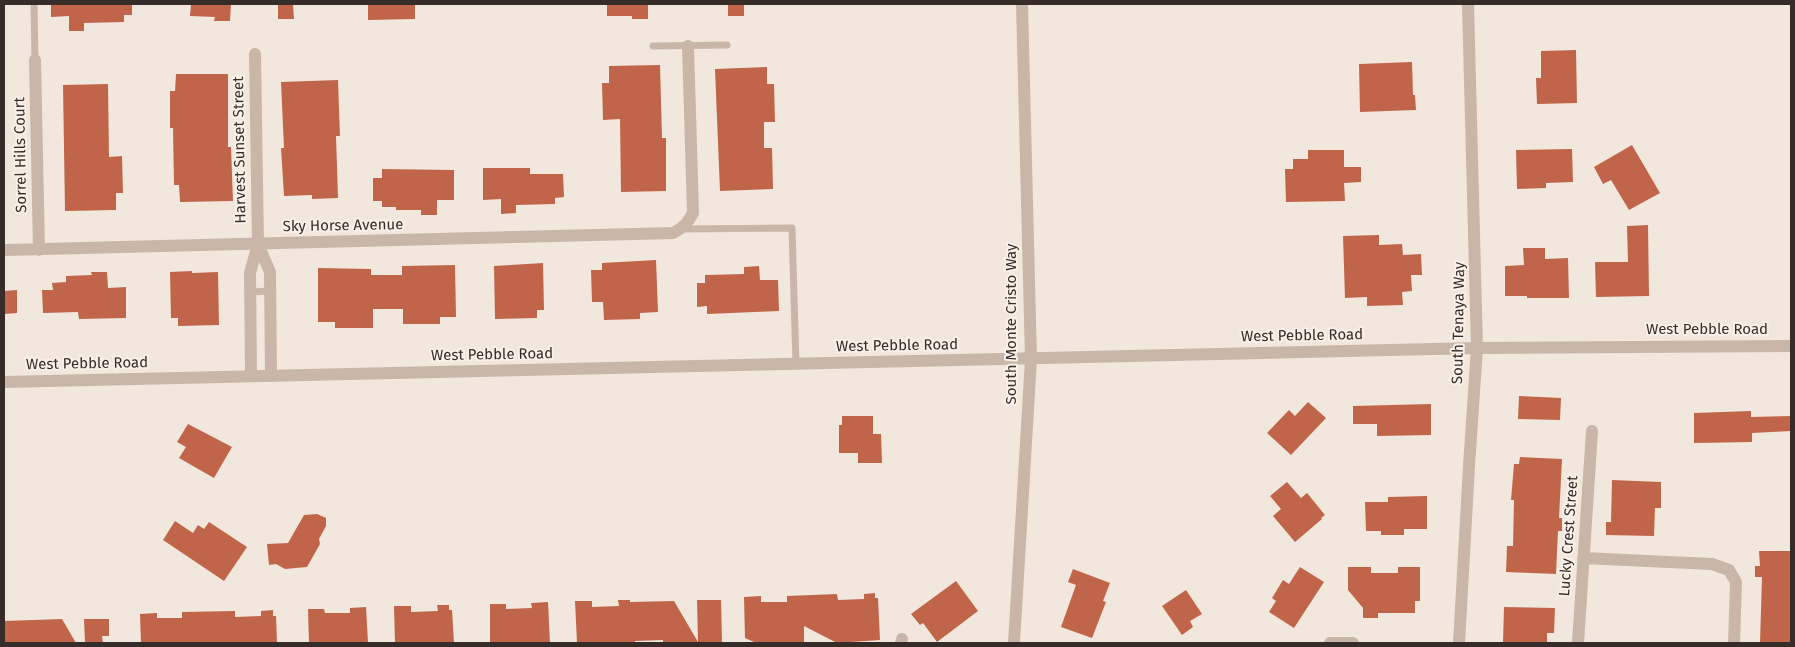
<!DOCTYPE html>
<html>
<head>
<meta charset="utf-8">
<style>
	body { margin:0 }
	#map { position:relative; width:1795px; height:647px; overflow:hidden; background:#f1e7dc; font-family:"Fira Sans",sans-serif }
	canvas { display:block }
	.frame { position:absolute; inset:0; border:5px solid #362c28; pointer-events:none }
</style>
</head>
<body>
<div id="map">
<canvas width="1795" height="647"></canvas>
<div class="frame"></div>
</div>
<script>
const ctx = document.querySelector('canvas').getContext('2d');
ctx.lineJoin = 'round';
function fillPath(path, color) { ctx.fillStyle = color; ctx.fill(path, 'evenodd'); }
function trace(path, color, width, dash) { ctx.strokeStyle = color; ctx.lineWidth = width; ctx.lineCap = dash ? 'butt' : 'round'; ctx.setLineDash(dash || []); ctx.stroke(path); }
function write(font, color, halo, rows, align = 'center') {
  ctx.font = font + ' "Fira Sans",sans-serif'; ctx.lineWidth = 4; ctx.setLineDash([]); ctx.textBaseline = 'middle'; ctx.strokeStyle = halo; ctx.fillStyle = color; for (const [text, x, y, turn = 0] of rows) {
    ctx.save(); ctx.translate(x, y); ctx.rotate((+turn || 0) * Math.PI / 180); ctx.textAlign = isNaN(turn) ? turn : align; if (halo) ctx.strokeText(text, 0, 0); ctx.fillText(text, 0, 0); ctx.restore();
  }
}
fillPath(new Path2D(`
	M 51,4 L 132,4 L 132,15 L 124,15 L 124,22 L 84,23 L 84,31 L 69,31 L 69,16 L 51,17 Z
	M 191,4 L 231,4 L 230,21 L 214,21 L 215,17 L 190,16 Z
	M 278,4 L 293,4 L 294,19 L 278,19 Z
	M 368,4 L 415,4 L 415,19 L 368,20 Z
	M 607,4 L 648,4 L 648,19 L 632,19 L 632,16 L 607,16 Z
	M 728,4 L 744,4 L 744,16 L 728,16 Z
	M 1576,50 L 1577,103 L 1537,104 L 1536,78 L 1541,78 L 1541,51 Z
	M 1412,62 L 1413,95 L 1415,95 L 1416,110 L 1360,112 L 1359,64 Z
	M 660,65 L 662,138 L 666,138 L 666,191 L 621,192 L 620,119 L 603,120 L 602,83 L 609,83 L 609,66 Z
	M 767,67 L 767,84 L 774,84 L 775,122 L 764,122 L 764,148 L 772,148 L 773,189 L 720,191 L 715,69 Z
	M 176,74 L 228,74 L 228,147 L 231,147 L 233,201 L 180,202 L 179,185 L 174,185 L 173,128 L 170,128 L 170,91 L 175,91 Z
	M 338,80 L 340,136 L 336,136 L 338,198 L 312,199 L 312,195 L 284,196 L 281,148 L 284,148 L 281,82 Z
	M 108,84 L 109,157 L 122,156 L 123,193 L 116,193 L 116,210 L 65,211 L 63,85 Z
	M 1632,145 L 1660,193 L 1629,210 L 1611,180 L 1603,184 L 1594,167 Z
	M 1572,149 L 1573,182 L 1546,183 L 1546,188 L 1517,189 L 1516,150 Z
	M 1308,150 L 1344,150 L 1344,167 L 1361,167 L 1361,182 L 1344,183 L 1345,201 L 1286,202 L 1285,169 L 1293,169 L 1293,159 L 1308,159 Z
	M 483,168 L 530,168 L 530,174 L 563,174 L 564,197 L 555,198 L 555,204 L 516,205 L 516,213 L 501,214 L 501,199 L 483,200 Z
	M 382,169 L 454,170 L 454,200 L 437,200 L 437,215 L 421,215 L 421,210 L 396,210 L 396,207 L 382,207 L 382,201 L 373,201 L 373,178 L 382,178 Z
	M 1648,225 L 1649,296 L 1596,297 L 1595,262 L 1628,262 L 1627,226 Z
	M 1379,235 L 1379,245 L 1402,244 L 1403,255 L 1421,254 L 1422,275 L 1411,275 L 1412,291 L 1402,292 L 1403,305 L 1367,306 L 1367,297 L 1345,298 L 1343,236 Z
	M 1523,248 L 1545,248 L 1545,259 L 1568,258 L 1569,298 L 1527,298 L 1527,296 L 1505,296 L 1505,266 L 1524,265 Z
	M 656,260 L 658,312 L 640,313 L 640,319 L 604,320 L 603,302 L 592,302 L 591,270 L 602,270 L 602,263 Z
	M 543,263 L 544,310 L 537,310 L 537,318 L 495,319 L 494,266 Z
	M 455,265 L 456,317 L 440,317 L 440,324 L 403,324 L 403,309 L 373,309 L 373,328 L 335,328 L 335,322 L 318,322 L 318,268 L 371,269 L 371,275 L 402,275 L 402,266 Z
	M 759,266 L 760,280 L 778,280 L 779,311 L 707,314 L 707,306 L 697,307 L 697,283 L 705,283 L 705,275 L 744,274 L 744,267 Z
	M 192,271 L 192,273 L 218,272 L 219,325 L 178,326 L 178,318 L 171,318 L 170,272 Z
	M 91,272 L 107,272 L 108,288 L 126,287 L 126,318 L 79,319 L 78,312 L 43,313 L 42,290 L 53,290 L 52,283 L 66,282 L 66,276 L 92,275 Z
	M 17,290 L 17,313 L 4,314 L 4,291 Z
	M 1519,396 L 1561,398 L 1560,420 L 1518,419 Z
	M 1308,402 L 1326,418 L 1291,455 L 1267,433 L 1289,410 L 1295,416 Z
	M 1431,404 L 1431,435 L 1377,436 L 1377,424 L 1353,424 L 1353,406 Z
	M 1751,411 L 1751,417 L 1791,416 L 1791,431 L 1752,433 L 1752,442 L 1694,443 L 1694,413 Z
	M 842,416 L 873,416 L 873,434 L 881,434 L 882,463 L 858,463 L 858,453 L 839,453 L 839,425 L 842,425 Z
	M 188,424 L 232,447 L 214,478 L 179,458 L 186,447 L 177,442 Z
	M 1520,457 L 1562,459 L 1559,518 L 1562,518 L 1562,531 L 1558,531 L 1556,574 L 1506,572 L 1507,546 L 1513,546 L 1514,500 L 1511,500 L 1514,464 L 1519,464 Z
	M 1612,480 L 1661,482 L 1661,508 L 1655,508 L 1654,536 L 1606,535 L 1606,522 L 1611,522 Z
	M 1287,482 L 1301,498 L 1307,493 L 1325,515 L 1321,518 L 1322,519 L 1295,542 L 1273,516 L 1281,509 L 1270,496 Z
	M 1427,496 L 1427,529 L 1404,529 L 1404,535 L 1381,535 L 1381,531 L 1366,531 L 1365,502 L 1388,502 L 1388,497 Z
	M 317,514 L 326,518 L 326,526 L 319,539 L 320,544 L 307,567 L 285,569 L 276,564 L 269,565 L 267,544 L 288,543 L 304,515 Z
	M 175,521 L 193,533 L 198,525 L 204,529 L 209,522 L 247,547 L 224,581 L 163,540 Z
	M 1759,551 L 1791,551 L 1791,643 L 1760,643 L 1762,577 L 1755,577 L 1755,566 L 1760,566 Z
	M 1300,567 L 1324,582 L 1294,628 L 1269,612 L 1276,601 L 1272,598 L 1283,580 L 1289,584 Z
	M 1348,567 L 1371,567 L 1371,573 L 1398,573 L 1398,567 L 1420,567 L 1420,601 L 1415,601 L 1415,613 L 1378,613 L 1378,618 L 1363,618 L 1363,608 L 1348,590 Z
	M 1073,569 L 1110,583 L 1103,601 L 1106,602 L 1092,638 L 1061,627 L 1076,585 L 1068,582 Z
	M 956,581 L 978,611 L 937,642 L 923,623 L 920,625 L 911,614 Z
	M 1186,590 L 1202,614 L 1190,621 L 1193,627 L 1182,635 L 1162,606 Z
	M 875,593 L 875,598 L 878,598 L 880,640 L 837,643 L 804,626 L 804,643 L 756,643 L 745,638 L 744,597 L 761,596 L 761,602 L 787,602 L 787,596 L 837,594 L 838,600 L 864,599 L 864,594 Z
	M 618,600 L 630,600 L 630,602 L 674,601 L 698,642 L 697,600 L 721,600 L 722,643 L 663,643 L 663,640 L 635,641 L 635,643 L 577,643 L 575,601 L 592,601 L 592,607 L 619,606 Z
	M 548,602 L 550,643 L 490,643 L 490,604 L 506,604 L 506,609 L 532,608 L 531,603 Z
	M 437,605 L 449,605 L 449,610 L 452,610 L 454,643 L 395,643 L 394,606 L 411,606 L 411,612 L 438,611 Z
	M 366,607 L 368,643 L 309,643 L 308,609 L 324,609 L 325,613 L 350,613 L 350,608 Z
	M 1504,607 L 1555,608 L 1554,633 L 1547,633 L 1547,643 L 1503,643 Z
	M 273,610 L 273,616 L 276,616 L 277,643 L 141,643 L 140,614 L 157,613 L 157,618 L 182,618 L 182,612 L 235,611 L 235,617 L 261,616 L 261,611 Z
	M 62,619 L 76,643 L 4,643 L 4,621 Z
	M 84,619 L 109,619 L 109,636 L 102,636 L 103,643 L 85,643 Z`), '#c1654a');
trace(new Path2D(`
	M 34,4 L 35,60
	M 653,46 L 727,45
	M 682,229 L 792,228 L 796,365
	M 250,292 L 270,291`), '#c8b7a8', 7);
trace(new Path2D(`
	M 35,60 L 39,250
	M 258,244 L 270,272 L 271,376
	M 4,250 L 673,233 C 683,228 688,223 693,213 L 688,46
	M 251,376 L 250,273 L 258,244 L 255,54
	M 1583,558 L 1712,564 L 1729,570 L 1736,582 L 1734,643
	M 901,643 L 902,639
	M 1014,643 L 1031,359 L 1022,4
	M 1330,643 L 1353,643
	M 1459,643 L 1469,466 L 1477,348
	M 1578,643 L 1592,431`), '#c8b7a8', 12);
trace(new Path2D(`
	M 1468,4 L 1477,348
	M 4,382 L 1477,348 L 1791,346`), '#c8b7a8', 12);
write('15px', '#362c28', '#f9f1e8', [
	["Harvest Sunset Street",240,150,-91],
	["Sorrel Hills Court",21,155,-91],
	["Sky Horse Avenue",343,226,-1],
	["South Tenaya Way",1459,323,-89],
	["South Monte Cristo Way",1012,324,-90],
	["West Pebble Road",1707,330],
	["West Pebble Road",1302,336,-1],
	["West Pebble Road",897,346,-1],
	["West Pebble Road",492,355,-1],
	["West Pebble Road",87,364,-1],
	["Lucky Crest Street",1569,536,-86]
]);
</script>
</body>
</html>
